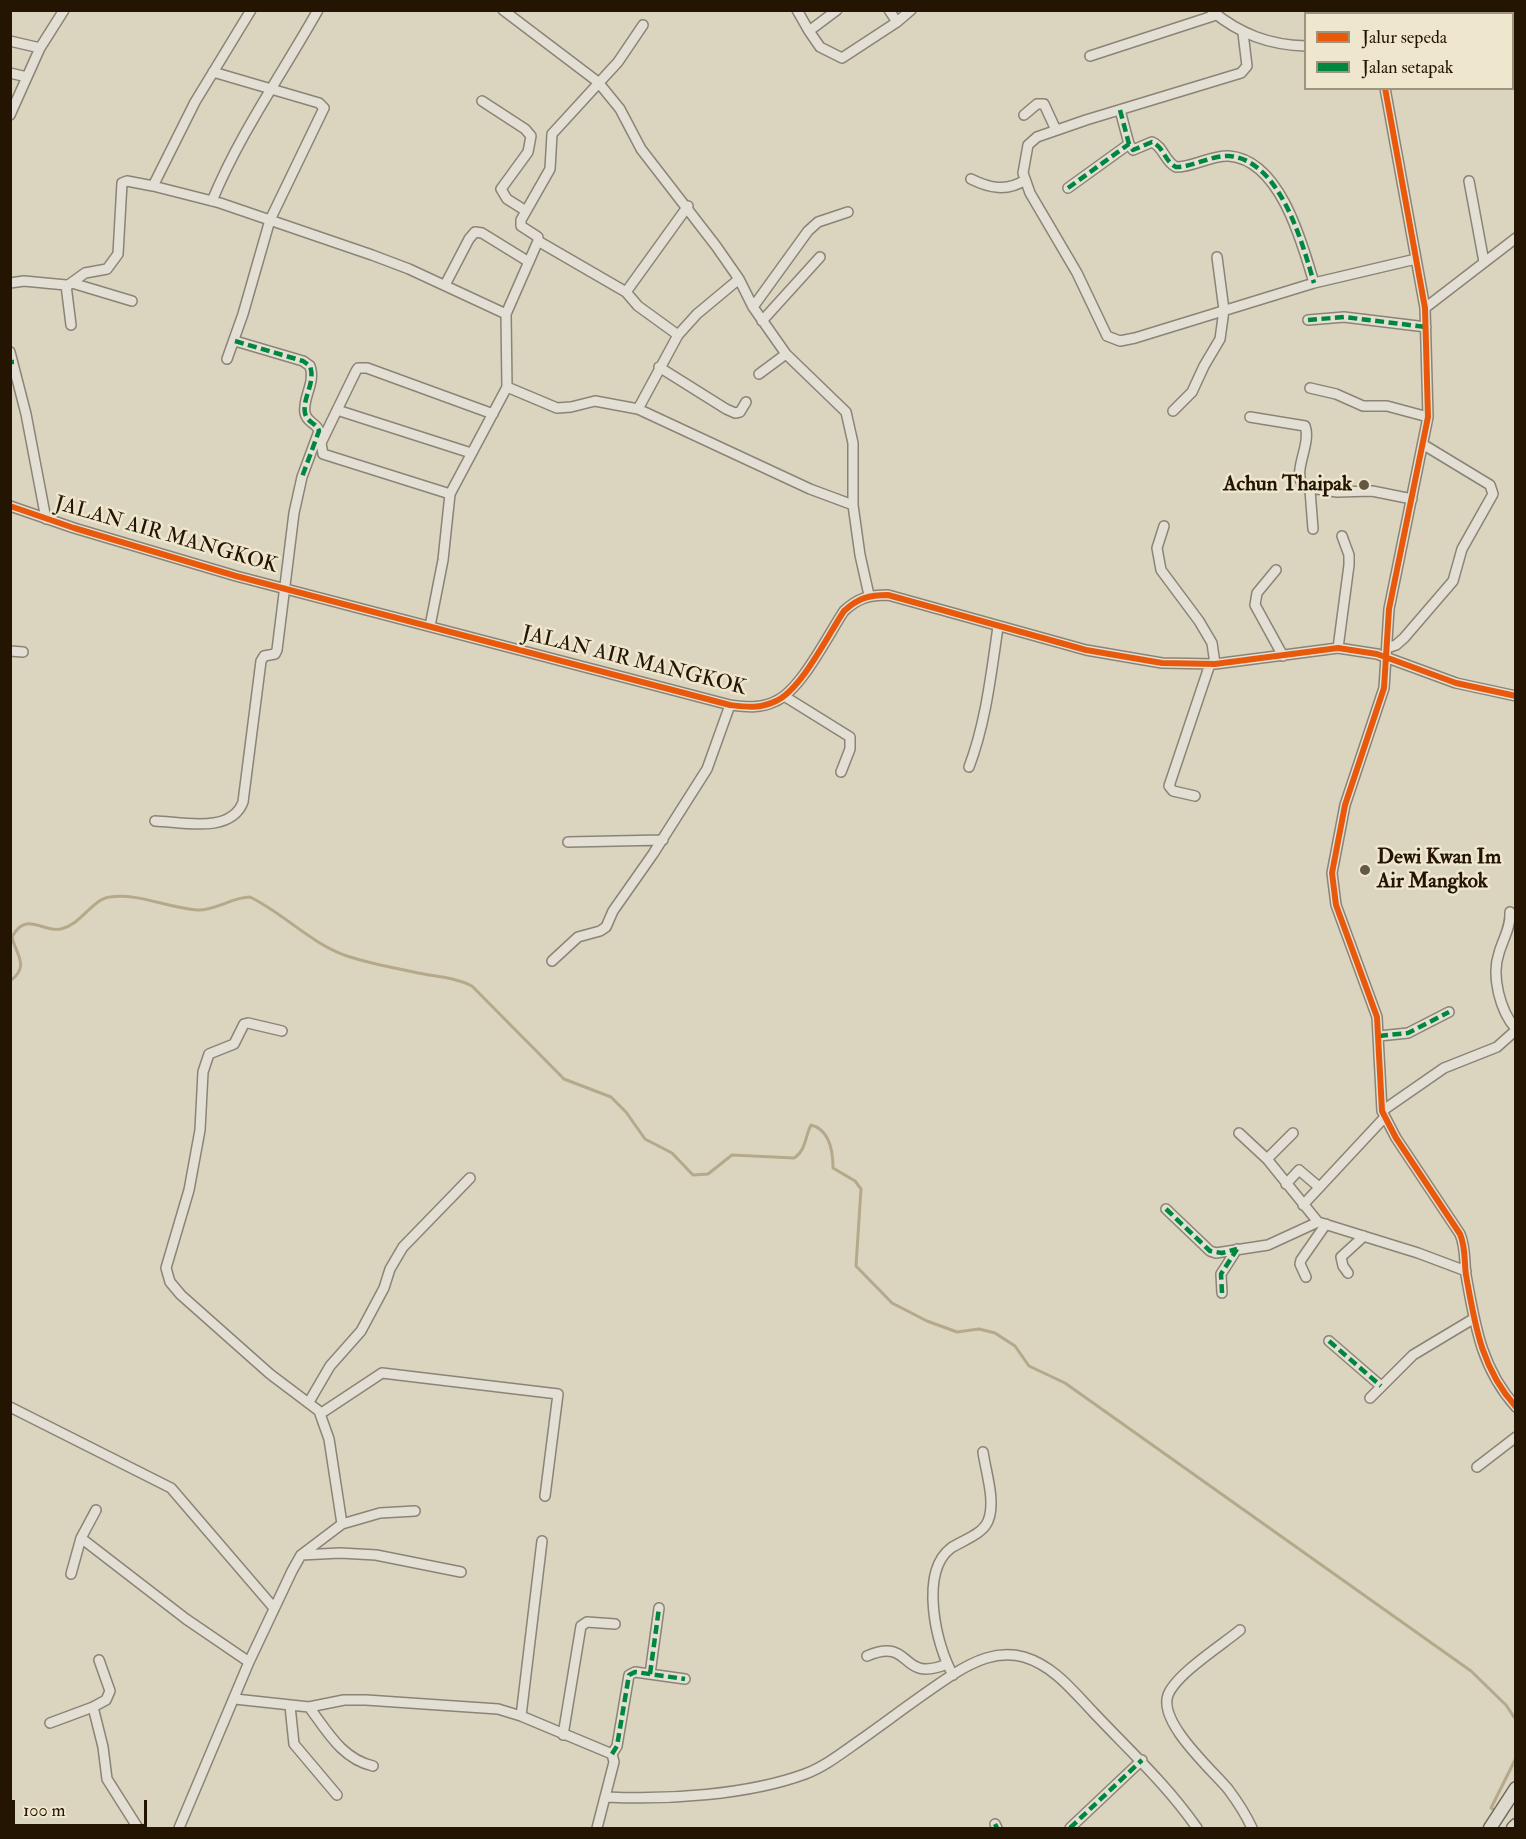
<!DOCTYPE html>
<html>
<head>
<meta charset="utf-8">
<style>
	body { margin:0 }
	#map { position:relative; width:1526px; height:1839px; overflow:hidden; background:#dbd4be; font-family:"IM FELL Double Pica",serif }
	canvas { display:block }
	.frame { position:absolute; inset:0; border:12px solid #241503; pointer-events:none }
	.legend { position:absolute; left:1304px; top:12px; width:210px; height:78px; box-sizing:border-box; background:#efe7cd; border:2px solid #9e937c; margin:0; padding:8px 10px; list-style:none; font-size:18px; color:#241503 }
	.legend li { display:flex; align-items:center; gap:12px; height:30px }
	.legend b { width:30px; border:2px solid #9e937c }
	.scale { position:absolute; left:12px; top:1800px; width:135px; height:27px; box-sizing:border-box; border:3px solid #241503; border-top:0; padding-left:8px; font-size:18px; line-height:21px; white-space:nowrap; color:#241503; -webkit-text-stroke:4px #efe7cd; paint-order:stroke }
</style>
</head>
<body>
<div id="map">
<canvas width="1526" height="1839"></canvas>
<div class="frame"></div>
<ul class="legend">
<li><b style="height:8px;background:#e8590c"></b>Jalur sepeda</li>
<li><b style="height:8px;background:#00873e"></b>Jalan setapak</li>
</ul>
<div class="scale">100 m</div>
</div>
<script>
const ctx = document.querySelector('canvas').getContext('2d');
ctx.lineJoin = 'round';
function trace(path, color, width, dash) { ctx.strokeStyle = color; ctx.lineWidth = width; ctx.lineCap = dash ? 'butt' : 'round'; ctx.setLineDash(dash || []); ctx.stroke(path); }
function write(font, color, halo, rows, align = 'center') {
  ctx.font = font + ' "IM FELL Double Pica",serif'; ctx.lineWidth = 5; ctx.setLineDash([]); ctx.textBaseline = 'middle'; ctx.strokeStyle = halo; ctx.fillStyle = color; for (const [text, x, y, turn = 0] of rows) {
    ctx.save(); ctx.translate(x, y); ctx.rotate((+turn || 0) * Math.PI / 180); ctx.textAlign = isNaN(turn) ? turn : align; if (halo) ctx.strokeText(text, 0, 0); ctx.fillText(text, 0, 0); ctx.restore();
  }
}
trace(new Path2D(`
	M 10,981 C 31,966 15,953 12,937 C 26,910 43,933 61,929 C 82,924 92,899 110,897 C 139,893 168,908 197,910 C 215,911 232,897 250,897 C 285,914 312,945 350,957 C 372,964 395,968 418,973 C 437,977 454,977 472,986 L 564,1079 L 611,1097 L 626,1112 L 645,1139 L 672,1153 L 693,1175 L 708,1174 L 732,1155 L 794,1158 C 806,1151 805,1136 811,1125 C 830,1130 833,1151 833,1168 L 855,1181 L 861,1189 L 856,1266 L 892,1303 L 927,1321 L 957,1332 L 979,1329 L 995,1333 L 1015,1346 L 1029,1366 L 1065,1383 L 1471,1671 L 1506,1705 L 1516,1720
	M 1498,1812 L 1491,1808 L 1516,1758`), '#b5a98c', 3);
const minor = new Path2D(`
	M 251,10 L 195,102 L 153,186 L 220,203 L 372,255 L 409,269 L 506,314
	M 503,10 L 598,82 L 620,109 L 641,149 L 716,246 L 739,279 L 753,307 L 786,354 L 846,412 L 853,443 L 853,505 L 860,555 L 869,595
	M 797,10 L 809,31 L 837,10
	M 889,10 L 897,22 L 911,10
	M 1374,10 L 1375,14
	M 1212,11 C 1240,34 1269,45 1306,46
	M 809,31 L 820,47 L 842,58 L 897,22
	M 1243,33 L 1247,66 L 1241,73 L 1086,120 L 1037,137 L 1028,145 L 1023,173 L 1030,193 L 1077,273 L 1107,336 L 1120,341 L 1135,338 L 1314,283 L 1416,259
	M 10,41 L 40,48
	M 1090,56 L 1216,15
	M 213,72 L 319,103 L 324,108 L 270,220 L 243,314 L 227,359
	M 10,73 L 27,77
	M 1385,88 L 1425,308 L 1428,417 L 1389,609 L 1384,688 L 1345,805 L 1332,873 L 1336,905 L 1377,1017 L 1382,1111 L 1396,1138 L 1460,1234 C 1466,1248 1464,1261 1466,1275 C 1475,1325 1481,1368 1516,1407
	M 482,101 L 525,129 L 531,136 L 528,152 L 501,189 L 507,199 L 526,211
	M 1120,110 L 1129,144 L 1133,150 L 1152,142 C 1164,147 1164,161 1176,167 C 1194,167 1211,155 1229,156 C 1280,160 1302,242 1314,283
	M 10,115 L 40,48 L 64,10
	M 1024,115 L 1037,104 L 1044,104 L 1056,130
	M 971,179 C 989,188 1007,192 1025,180
	M 1469,181 L 1484,262
	M 1068,188 L 1129,144
	M 212,201 C 240,133 282,74 318,10
	M 538,241 L 626,292 L 638,306 L 678,335
	M 10,283 L 24,281 L 66,285 L 71,325
	M 72,283 L 132,301
	M 445,285 L 469,239 L 475,232 L 482,233 L 529,262
	M 67,286 L 85,273 L 107,269 L 118,254 L 122,183 L 127,181 L 153,186
	M 626,292 L 688,206
	M 753,307 L 808,231 L 818,222 L 848,212
	M 1425,308 L 1516,238
	M 1308,320 L 1344,317 L 1426,327
	M 762,321 L 820,257
	M 10,352 L 26,414 L 46,519
	M 659,367 L 726,409 L 735,413 L 740,412 L 746,402
	M 759,374 L 786,354
	M 507,387 L 557,408 L 571,407 L 595,401 L 638,409 L 810,489 L 853,505
	M 1310,388 L 1336,394 L 1363,406 L 1387,406 L 1428,417
	M 638,409 L 678,335 L 697,314 L 739,279
	M 337,410 L 471,453
	M 1173,411 L 1192,392 L 1204,366 L 1220,339 L 1224,310 L 1217,257
	M 1250,417 L 1305,426 C 1312,445 1291,471 1304,487 L 1337,492 L 1372,491 L 1412,499
	M 1310,490 L 1313,529
	M 450,494 L 323,454 L 321,443 L 356,371 L 358,368 L 367,368 L 493,414
	M 10,506 L 74,528 L 236,576 L 730,705 C 746,707 760,709 776,701 C 801,690 828,635 844,611 C 858,598 869,595 888,595 L 1086,650 L 1162,663 L 1215,664 L 1338,648 L 1377,654 L 1456,683 L 1516,696
	M 1164,526 L 1157,548 L 1161,570 L 1199,621 L 1212,643 L 1215,664
	M 1276,570 L 1257,593 L 1255,605 L 1283,656
	M 430,626 L 443,560 L 450,494 L 507,387 L 506,314 L 538,241 L 538,237 L 521,226 L 521,220 L 550,169 L 552,134 L 618,62 L 643,25
	M 1338,648 L 1349,565 L 1349,555 L 1342,536
	M 1387,648 L 1396,645 L 1404,638 L 1453,581 L 1462,549 L 1493,494 L 1490,485 L 1424,445
	M 10,651 L 23,652
	M 784,696 L 850,737 L 850,749 L 841,772
	M 969,767 C 986,722 991,674 998,627
	M 1195,796 L 1173,791 L 1169,786 L 1210,664
	M 155,821 C 183,822 231,834 243,802 L 261,661 L 264,656 L 275,654 L 277,650 L 294,513 L 302,477 L 319,431 C 317,423 307,423 305,413 C 302,398 316,383 310,366 L 303,361 L 235,341
	M 568,842 L 663,840
	M 1510,912 C 1511,927 1503,939 1499,953 C 1491,976 1500,1011 1516,1029
	M 552,961 L 578,937 L 600,931 L 606,927 L 613,911 L 653,854 L 707,769 L 730,705
	M 1379,1036 L 1408,1033 L 1449,1012
	M 1382,1111 L 1444,1068 L 1497,1047 L 1516,1030
	M 1239,1133 L 1267,1159 L 1318,1222 L 1418,1253 L 1466,1271
	M 1267,1159 L 1293,1133
	M 1286,1184 L 1299,1170 L 1319,1187
	M 1303,1205 L 1384,1118
	M 1166,1209 L 1210,1251 L 1216,1253 L 1268,1245 L 1318,1222
	M 1348,1273 L 1343,1266 L 1341,1257 L 1364,1236
	M 1306,1277 L 1300,1264 L 1301,1260 L 1326,1224
	M 1222,1293 L 1221,1274 L 1237,1249
	M 1329,1341 L 1381,1386
	M 1370,1398 L 1413,1355 L 1473,1319
	M 309,1402 L 330,1366 L 361,1331 L 384,1288 L 390,1269 L 403,1247 L 470,1178
	M 10,1407 L 171,1488 L 274,1608
	M 320,1414 L 382,1373 L 558,1394 L 545,1496
	M 1477,1467 L 1516,1437
	M 342,1524 L 380,1513 L 415,1511
	M 81,1538 L 186,1619 L 249,1662
	M 301,1555 L 340,1553 L 376,1555 L 461,1572
	M 71,1574 L 81,1538 L 96,1510
	M 1240,1630 C 1222,1645 1176,1674 1168,1695 C 1158,1722 1211,1769 1228,1789 C 1237,1801 1246,1815 1252,1828
	M 867,1656 C 914,1636 898,1684 947,1664
	M 650,1674 L 659,1608
	M 953,1675 C 936,1646 919,1572 951,1548 C 963,1540 982,1535 988,1521 C 996,1502 986,1473 983,1452
	M 235,1699 L 309,1707 L 344,1700 L 366,1700 L 498,1709 L 521,1716 L 612,1754 L 614,1762 L 597,1828
	M 290,1706 L 294,1744 L 337,1795
	M 93,1707 L 106,1700 L 110,1691 L 99,1660
	M 309,1707 C 327,1731 342,1759 373,1766
	M 521,1716 L 542,1541
	M 50,1723 L 93,1707 L 103,1747 L 107,1779 L 138,1828
	M 563,1735 L 581,1626 L 587,1622 L 615,1624
	M 612,1754 L 617,1746 L 629,1675 L 635,1672 L 685,1679
	M 607,1797 C 666,1800 748,1795 805,1774 C 824,1767 842,1753 859,1741 C 890,1719 920,1696 952,1675 C 974,1661 997,1650 1024,1657 C 1054,1666 1073,1691 1094,1713 C 1130,1751 1167,1785 1197,1828
	M 995,1824 L 997,1828
	M 179,1828 L 249,1662 L 292,1571 L 301,1555 L 342,1524 L 329,1439 L 319,1411 L 270,1374 L 181,1295 L 170,1282 L 166,1268 L 189,1190 L 200,1130 L 203,1072 L 209,1054 L 234,1044 L 244,1024 L 248,1023 L 282,1031
	M 1070,1828 L 1142,1760`);
const major = new Path2D(`
	M 1490,1828 L 1516,1788
	M 1513,1828 L 1516,1825`);
trace(minor, '#8b8476', 12);
trace(major, '#706a5d', 15);
trace(minor, '#e3dfd4', 9);
trace(major, '#dedacd', 12);
trace(new Path2D(`
	M 1120,110 L 1129,144 L 1133,150 L 1152,142 C 1164,147 1164,161 1176,167 C 1194,167 1211,155 1229,156 C 1280,160 1302,242 1314,283
	M 1068,188 L 1129,144
	M 1308,320 L 1344,317 L 1426,327
	M 235,341 L 303,361 L 310,366 C 316,383 302,398 305,413 C 307,423 317,423 319,431 L 302,477
	M 10,362 L 14,362
	M 1379,1036 L 1408,1033 L 1449,1012
	M 1166,1209 L 1210,1251 L 1222,1253 L 1237,1249
	M 1222,1293 L 1221,1274 L 1237,1249
	M 1329,1341 L 1381,1386
	M 650,1674 L 659,1608
	M 612,1754 L 617,1746 L 629,1675 L 635,1672 L 685,1679
	M 995,1824 L 997,1828
	M 1070,1828 L 1142,1760`), '#00873e', 4.5, [9, 4.5]);
trace(new Path2D(`
	M 1385,88 L 1425,308 L 1428,417 L 1389,609 L 1384,688 L 1345,805 L 1332,873 L 1336,905 L 1377,1017 L 1382,1111 L 1396,1138 L 1460,1234 C 1466,1248 1464,1261 1466,1275 C 1475,1325 1481,1368 1516,1407
	M 10,506 L 74,528 L 236,576 L 730,705 C 746,707 760,709 776,701 C 801,690 828,635 844,611 C 858,598 869,595 888,595 L 1086,650 L 1162,663 L 1215,664 L 1338,648 L 1377,654 L 1456,683 L 1516,696`), '#e8590c', 6);
for (const [x, y, r, color] of [
	[1364,485,6,"#645844"],
	[1365,870,6,"#645844"]
]) { const dot = new Path2D(); dot.arc(x, y, r, 0, 2 * Math.PI); ctx.fillStyle = color; ctx.fill(dot); trace(dot, '#efe7cd', 2); }
write('bold 21px', '#241503', '#efe7cd', [
	["Achun Thaipak",1352,485],
	["Dewi Kwan Im",1377,858,"left"],
	["Air Mangkok",1377,882,"left"]
], 'right');
write('21px', '#241503', '#efe7cd', [
	["JALAN AIR MANGKOK",166,536,16],
	["JALAN AIR MANGKOK",634,662,14]
]);
</script>
</body>
</html>
